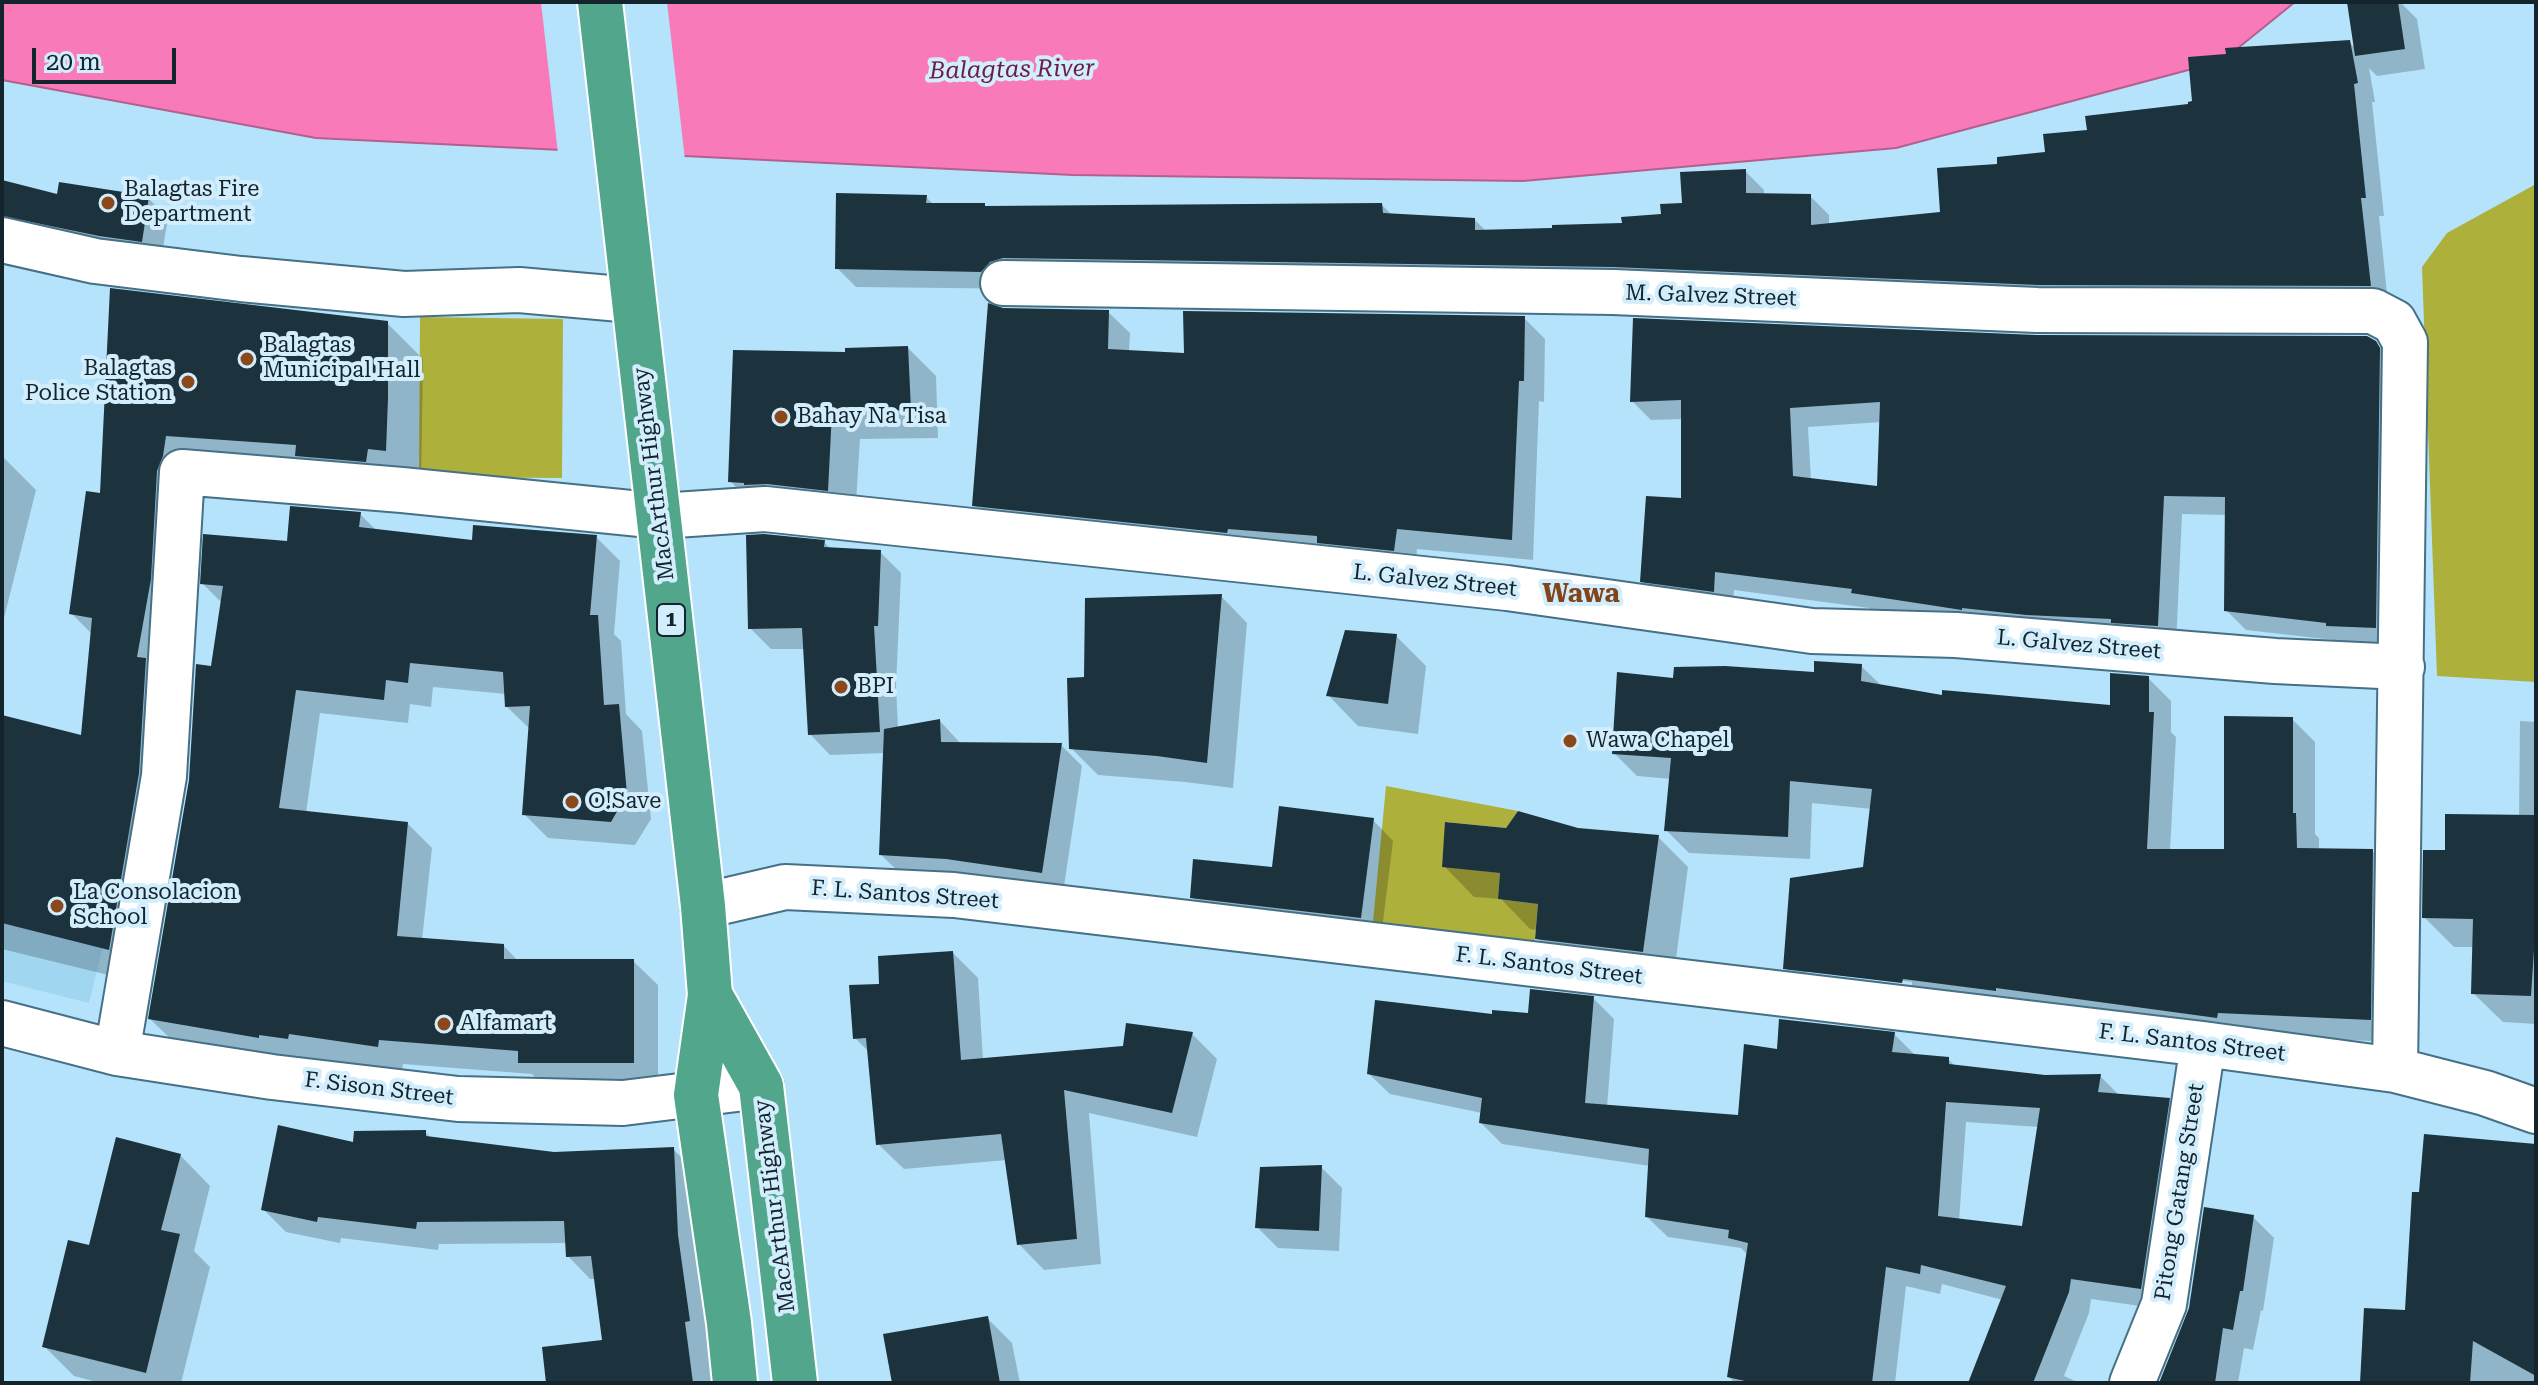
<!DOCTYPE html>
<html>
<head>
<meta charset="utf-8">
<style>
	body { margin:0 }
	#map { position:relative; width:2538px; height:1385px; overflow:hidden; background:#b5e3fb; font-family:"Roboto Serif",serif }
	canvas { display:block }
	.frame { position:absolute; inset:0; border:4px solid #13242d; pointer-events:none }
	.scale { position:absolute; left:32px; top:48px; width:144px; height:36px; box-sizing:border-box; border:4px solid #13242d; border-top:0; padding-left:10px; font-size:24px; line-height:28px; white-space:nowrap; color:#13242d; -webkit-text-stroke:6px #d2edfc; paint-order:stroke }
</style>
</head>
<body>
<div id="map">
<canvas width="2538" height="1385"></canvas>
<div class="frame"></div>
<div class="scale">20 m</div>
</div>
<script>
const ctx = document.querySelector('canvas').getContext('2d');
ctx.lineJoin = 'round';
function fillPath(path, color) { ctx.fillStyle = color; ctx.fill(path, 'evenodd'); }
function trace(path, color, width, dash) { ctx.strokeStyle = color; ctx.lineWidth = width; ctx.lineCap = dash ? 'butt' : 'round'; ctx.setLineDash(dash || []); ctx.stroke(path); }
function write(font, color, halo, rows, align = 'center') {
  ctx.font = font + ' "Roboto Serif",serif'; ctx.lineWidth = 8; ctx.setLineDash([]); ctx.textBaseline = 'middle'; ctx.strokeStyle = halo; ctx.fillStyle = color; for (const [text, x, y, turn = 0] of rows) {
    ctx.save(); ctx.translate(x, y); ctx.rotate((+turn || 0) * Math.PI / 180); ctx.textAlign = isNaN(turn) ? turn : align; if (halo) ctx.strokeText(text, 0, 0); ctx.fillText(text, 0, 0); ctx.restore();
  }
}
fillPath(new Path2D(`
	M 2,797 L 132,830 L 89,1003 L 2,981 Z`), '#a1d6f1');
fillPath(new Path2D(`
	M 2536,184 L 2536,682 L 2437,676 L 2422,267 L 2447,233 Z
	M 420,317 L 563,319 L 562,478 L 419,477 Z
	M 1386,786 L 1518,811 L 1506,828 L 1446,822 L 1442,866 L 1500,873 L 1498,899 L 1538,904 L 1534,948 L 1372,932 Z`), '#adb03b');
const water = new Path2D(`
	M 2,2 L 2295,2 L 2222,61 L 1896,148 L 1523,181 L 1073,175 L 316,138 L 2,80 Z`);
fillPath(water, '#f87ab8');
trace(water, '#b3608e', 2);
fillPath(new Path2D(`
	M 541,2 L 667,2 L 685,160 L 558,154 Z`), '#b5e3fb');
fillPath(new Path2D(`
	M 2367,2 L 2400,2 L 2417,19 L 2425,69 L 2377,76 L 2369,68 L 2375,102 L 2372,102 L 2384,216 L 2379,216 L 2388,304 L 856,287 L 837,268 L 926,197 L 934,205 L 987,208 L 1382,205 L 1392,215 L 1475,220 L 1486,231 L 1624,225 L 1663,216 L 1745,171 L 1764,190 L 1764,195 L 1810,196 L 1829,215 L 1829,225 L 1943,214 L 2000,166 L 2047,154 L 2089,132 L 2190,106 L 2349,42 L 2356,49 Z
	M 2,182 L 59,197 L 148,198 L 168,218 L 161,260 L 2,242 Z
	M 112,290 L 387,323 L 423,359 L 421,486 L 201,471 L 145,984 L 2,949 L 2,717 L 82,737 L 92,634 L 71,613 L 102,495 Z
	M 1002,310 L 1108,312 L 1130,333 L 1129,352 L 1186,355 L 1524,318 L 1545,339 L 1544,402 L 1539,401 L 1533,560 L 1417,549 L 1415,571 L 996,526 L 974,505 Z
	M 2036,337 L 2375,342 L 2395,362 L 2395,646 L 2347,645 L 2343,641 L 2246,630 L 2226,610 L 2227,515 L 2182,514 L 2176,645 L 1873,611 L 1869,608 L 1734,590 L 1732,610 L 1662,600 L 1642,581 L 1683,500 L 1683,419 L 1651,420 L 1632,401 ZM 1881,422 L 1879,488 L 1811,480 L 1808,427 Z
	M 908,348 L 936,376 L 938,438 L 860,439 L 855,518 L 759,510 L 730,481 Z
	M 2,456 L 36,490 L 2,626 Z
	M 360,514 L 377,531 L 474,542 L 596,537 L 620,561 L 614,634 L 621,641 L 626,714 L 642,731 L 651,819 L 635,845 L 548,838 L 524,814 L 530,729 L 507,707 L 506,694 L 433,687 L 431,707 L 410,704 L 408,723 L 320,713 L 306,813 L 408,824 L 432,848 L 422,940 L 504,946 L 518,961 L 633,961 L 658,985 L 658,1087 L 544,1086 L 532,1074 L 403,1064 L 402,1070 L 313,1058 L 312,1062 L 175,1043 L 150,1019 L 222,603 L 202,583 Z
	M 824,542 L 831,549 L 880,552 L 901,573 L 896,686 L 898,729 L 940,721 L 961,744 L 1061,745 L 1082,766 L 1063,893 L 902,875 L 881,855 L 885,753 L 830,755 L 810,734 L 805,649 L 771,649 L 750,628 Z
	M 1221,596 L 1247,623 L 1233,788 L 1185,782 L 1098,775 L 1071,748 L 1086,679 Z
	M 1396,636 L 1426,666 L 1418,734 L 1358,726 L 1328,695 Z
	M 1861,666 L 1882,686 L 1944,697 L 2112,707 L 2148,678 L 2171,701 L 2171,732 L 2176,737 L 2170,851 L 2226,851 L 2292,719 L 2315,742 L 2315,834 L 2319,838 L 2319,851 L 2372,851 L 2395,874 L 2393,1042 L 2240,1035 L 1808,991 L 1785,968 L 1865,869 L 1872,809 L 1812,803 L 1810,859 L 1689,853 L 1666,830 L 1671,779 L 1637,776 L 1614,753 L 1675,681 L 1816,674 ZM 1807,970 L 1912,982 L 1912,986 L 1807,974 Z
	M 2520,721 L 2536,722 L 2536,1024 L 2503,1022 L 2473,993 L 2475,947 L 2454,947 L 2424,917 L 2447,852 L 2519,817 Z
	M 1373,820 L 1393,841 L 1381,938 L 1213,918 L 1192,897 L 1274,869 Z
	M 1507,830 L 1658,837 L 1688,867 L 1673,982 L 1567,969 L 1537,938 L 1538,930 L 1530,929 L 1501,899 L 1474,897 L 1444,866 Z
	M 953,953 L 978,978 L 983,1060 L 1125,1048 L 1192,1034 L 1217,1059 L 1197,1137 L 1089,1113 L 1101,1264 L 1044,1270 L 1019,1244 L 1007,1160 L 904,1169 L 878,1144 L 870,1053 L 855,1038 L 881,986 Z
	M 1593,998 L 1614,1019 L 1607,1107 L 1739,1118 L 1778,1051 L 1894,1034 L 1915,1055 L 1948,1059 L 1955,1066 L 2045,1077 L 2100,1076 L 2119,1095 L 2169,1100 L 2190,1120 L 2161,1309 L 2091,1299 L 2089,1313 L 2064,1376 L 2080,1383 L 1969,1383 L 2003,1300 L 1942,1284 L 1940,1294 L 1906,1286 L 1895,1383 L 1735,1383 L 1729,1377 L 1748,1255 L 1741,1248 L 1668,1237 L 1647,1217 L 1650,1166 L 1502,1144 L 1481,1123 L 1482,1113 L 1390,1094 L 1369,1074 L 1494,1016 L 1530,1016 ZM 1966,1122 L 2039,1127 L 2023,1228 L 1959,1221 Z
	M 425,1132 L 432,1139 L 554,1154 L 673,1149 L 696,1172 L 711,1343 L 707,1344 L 712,1383 L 548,1383 L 605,1341 L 596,1279 L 590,1279 L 568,1256 L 567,1243 L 439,1244 L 438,1250 L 341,1238 L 340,1243 L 286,1232 L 263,1209 L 355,1144 Z
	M 2536,1146 L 2536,1383 L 2362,1383 L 2407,1312 L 2421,1194 Z
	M 180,1155 L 210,1186 L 194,1251 L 210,1267 L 181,1383 L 101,1383 L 74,1376 L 44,1346 L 91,1248 Z
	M 1321,1167 L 1342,1188 L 1339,1251 L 1278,1248 L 1257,1227 Z
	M 2253,1217 L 2274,1238 L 2263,1311 L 2261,1310 L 2253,1350 L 2244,1348 L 2238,1383 L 2161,1383 Z
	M 987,1318 L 1012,1343 L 1020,1383 L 893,1383 Z`), '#0003');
fillPath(new Path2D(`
	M 2347,2 L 2398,2 L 2405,49 L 2355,56 Z
	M 2350,40 L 2358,83 L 2354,84 L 2366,198 L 2361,198 L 2371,286 L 2038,285 L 1613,267 L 1003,258 L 990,262 L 981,272 L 835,269 L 836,193 L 927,195 L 926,203 L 985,203 L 985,206 L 1382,203 L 1383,213 L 1475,218 L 1475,230 L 1552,228 L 1552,225 L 1622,223 L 1621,217 L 1661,214 L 1660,204 L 1682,203 L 1680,172 L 1746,169 L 1746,193 L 1811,194 L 1811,225 L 1940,212 L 1937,168 L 1997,164 L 1997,157 L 2045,152 L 2043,134 L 2087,130 L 2085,116 L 2188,104 L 2188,102 L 2192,101 L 2188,57 L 2226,54 L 2225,48 Z
	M 2,180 L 57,194 L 59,182 L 149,196 L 142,242 L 99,236 L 2,216 Z
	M 110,288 L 388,321 L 388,398 L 386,451 L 368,449 L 366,462 L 295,456 L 296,445 L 166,436 L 163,456 L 157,471 L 151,579 L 137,657 L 146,658 L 139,773 L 109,950 L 2,923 L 2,715 L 81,735 L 92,618 L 69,614 L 86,491 L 100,493 Z
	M 988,303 L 1003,308 L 1109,310 L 1108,349 L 1184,353 L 1183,311 L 1525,316 L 1524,381 L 1519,381 L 1512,540 L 1397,529 L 1394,551 L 1317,543 L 1317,536 L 1228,529 L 1227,533 L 972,506 Z
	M 1633,318 L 2036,335 L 2367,336 L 2376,341 L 2380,348 L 2376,628 L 2326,626 L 2326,623 L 2224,611 L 2225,497 L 2164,496 L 2158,626 L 2111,623 L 2111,619 L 2026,615 L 1962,608 L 1962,610 L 1851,593 L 1852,589 L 1715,572 L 1714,592 L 1640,582 L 1646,496 L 1681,498 L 1681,400 L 1630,402 ZM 1880,402 L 1877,486 L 1793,476 L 1790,408 Z
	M 908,346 L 911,410 L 832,412 L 828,491 L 767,484 L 744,485 L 744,483 L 728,482 L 733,350 L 845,352 L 845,348 Z
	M 290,506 L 361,512 L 359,527 L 472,540 L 473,525 L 597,535 L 590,615 L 598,615 L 604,705 L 619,704 L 627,794 L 611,822 L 522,815 L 530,706 L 505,707 L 503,672 L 410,663 L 408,683 L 386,680 L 384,700 L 296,690 L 279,808 L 408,822 L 397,936 L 504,944 L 504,959 L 634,959 L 634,1063 L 518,1063 L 518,1051 L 379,1040 L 378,1047 L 289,1034 L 288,1039 L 259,1035 L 259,1038 L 148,1019 L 189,780 L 196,664 L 211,666 L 223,586 L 200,584 L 203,534 L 287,541 Z
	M 764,534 L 825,540 L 824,547 L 881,550 L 878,626 L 874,626 L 880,732 L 808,735 L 802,628 L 748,629 L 746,535 Z
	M 1222,594 L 1207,763 L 1157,756 L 1069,749 L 1067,678 L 1084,677 L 1085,598 Z
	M 1345,630 L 1397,634 L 1388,704 L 1326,696 Z
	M 1814,661 L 1862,664 L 1861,681 L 1942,695 L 1942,690 L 2110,705 L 2110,673 L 2149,676 L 2149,712 L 2154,712 L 2147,849 L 2224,849 L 2224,716 L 2293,717 L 2293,813 L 2296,813 L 2297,848 L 2373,849 L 2371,1020 L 2218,1013 L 2217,1018 L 1996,988 L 1996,991 L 1903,979 L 1902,983 L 1783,969 L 1790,878 L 1863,867 L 1872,789 L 1790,781 L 1788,837 L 1664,831 L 1671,758 L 1612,754 L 1617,672 L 1673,678 L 1674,667 L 1725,666 L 1814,672 Z
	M 940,719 L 941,742 L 1062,743 L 1042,873 L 946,859 L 879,855 L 884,729 Z
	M 1279,806 L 1374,818 L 1361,918 L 1190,898 L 1193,859 L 1272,867 Z
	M 1518,811 L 1578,828 L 1659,835 L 1643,952 L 1535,939 L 1538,904 L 1498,899 L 1500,873 L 1442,867 L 1445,822 L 1506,828 Z
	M 2445,814 L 2536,815 L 2536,919 L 2531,996 L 2471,994 L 2473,919 L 2422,918 L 2423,850 L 2445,850 Z
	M 953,951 L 961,1060 L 1123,1046 L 1126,1023 L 1193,1032 L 1172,1113 L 1064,1090 L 1077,1239 L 1017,1245 L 1001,1134 L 876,1145 L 866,1038 L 853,1039 L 849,985 L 879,984 L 878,956 Z
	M 1530,989 L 1594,996 L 1585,1103 L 1738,1115 L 1744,1044 L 1777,1049 L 1779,1019 L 1895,1032 L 1892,1052 L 1949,1057 L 1949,1064 L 2045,1075 L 2101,1074 L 2098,1092 L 2170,1098 L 2141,1289 L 2071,1279 L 2069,1292 L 2033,1383 L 1968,1383 L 2006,1286 L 1921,1265 L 1920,1274 L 1886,1267 L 1872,1383 L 1754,1383 L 1727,1377 L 1748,1243 L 1728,1238 L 1729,1230 L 1645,1217 L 1649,1149 L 1479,1123 L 1482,1098 L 1367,1074 L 1375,1000 L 1492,1014 L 1492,1010 L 1528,1013 ZM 1946,1102 L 2040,1108 L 2022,1226 L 1938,1216 Z
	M 278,1125 L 353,1142 L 354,1131 L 426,1130 L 426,1136 L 554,1152 L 674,1147 L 678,1235 L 690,1321 L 685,1322 L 693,1383 L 546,1383 L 542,1347 L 602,1340 L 591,1256 L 566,1257 L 564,1221 L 417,1222 L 416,1229 L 318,1217 L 317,1222 L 261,1210 Z
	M 2424,1134 L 2536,1144 L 2536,1376 L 2473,1341 L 2470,1383 L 2360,1383 L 2364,1308 L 2405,1310 L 2412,1192 L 2419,1192 Z
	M 116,1137 L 181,1154 L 161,1230 L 180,1234 L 146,1373 L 42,1347 L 68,1240 L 89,1245 Z
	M 1322,1165 L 1319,1231 L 1255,1228 L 1260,1167 Z
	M 2204,1207 L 2254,1215 L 2243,1291 L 2240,1291 L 2233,1330 L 2223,1328 L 2215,1383 L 2159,1383 L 2189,1308 Z
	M 988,1316 L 1000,1383 L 892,1383 L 883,1334 Z`), '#1c323c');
const minor = new Path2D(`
	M 2,240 L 95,261 L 241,279 L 404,294 L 519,290 L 632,300
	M 1003,283 L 1613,292 L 2037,310 L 2373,311 L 2394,322 L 2405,342 L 2395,1070
	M 703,906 L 785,887 L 954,895 L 2203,1044 L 2395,1070 L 2485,1093 L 2536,1111
	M 2,1023 L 117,1053 L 272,1077 L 458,1099 L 623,1103 L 761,1086
	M 117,1053 L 164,776 L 182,472 L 402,490 L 660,516 L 765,509 L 1507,588 L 1812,631 L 1956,635 L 2275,661 L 2402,667
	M 2132,1383 L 2164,1304 L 2203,1044`);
const highway = new Path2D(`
	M 600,2 L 703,906 L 710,995 L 696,1095 L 729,1323 L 735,1383
	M 710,995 L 761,1086 L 795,1383`);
trace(minor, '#457085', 48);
trace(highway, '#fff', 48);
trace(minor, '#fff', 44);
trace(highway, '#51a68c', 44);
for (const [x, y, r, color] of [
	[108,203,8,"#8b481a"],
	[247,359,8,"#8b481a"],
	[188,382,8,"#8b481a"],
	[781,417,8,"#8b481a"],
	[841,687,8,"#8b481a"],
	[1570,741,8,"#8b481a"],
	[572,802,8,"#8b481a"],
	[57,906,8,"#8b481a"],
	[444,1024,8,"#8b481a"]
]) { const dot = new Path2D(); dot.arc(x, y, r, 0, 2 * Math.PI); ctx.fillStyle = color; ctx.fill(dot); trace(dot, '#d2edfc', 3); }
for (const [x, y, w] of [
	[671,620,28]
]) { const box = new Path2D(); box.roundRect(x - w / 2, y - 16, w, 32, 6); ctx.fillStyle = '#d2edfc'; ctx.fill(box); trace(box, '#13242d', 2); }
write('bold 20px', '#13242d', null, [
	["1",671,620]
]);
write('22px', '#13242d', '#d2edfc', [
	["Balagtas Fire",124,190],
	["Department",124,215],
	["Balagtas",263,346],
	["Municipal Hall",263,371],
	["Balagtas",172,369,"right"],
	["Police Station",172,394,"right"],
	["Bahay Na Tisa",797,417],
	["BPI",857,687],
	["Wawa Chapel",1586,741],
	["O!Save",588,802],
	["La Consolacion",73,893],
	["School",73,918],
	["Alfamart",460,1024]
], 'left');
write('22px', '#13242d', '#d2edfc', [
	["M. Galvez Street",1711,296,2],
	["MacArthur Highway",654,474,-97],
	["L. Galvez Street",1435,581,6],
	["L. Galvez Street",2079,645,5],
	["F. L. Santos Street",905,895,4],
	["F. L. Santos Street",1549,966,7],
	["F. L. Santos Street",2192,1043,7],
	["F. Sison Street",379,1089,7],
	["Pitong Gatang Street",2180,1192,-81],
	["MacArthur Highway",775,1206,-97]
]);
write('italic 24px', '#6b1d48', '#d2edfc', [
	["Balagtas River",1012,70,-1]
]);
write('bold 26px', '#82441b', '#d2edfc', [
	["Wawa",1581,594]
]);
</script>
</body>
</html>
